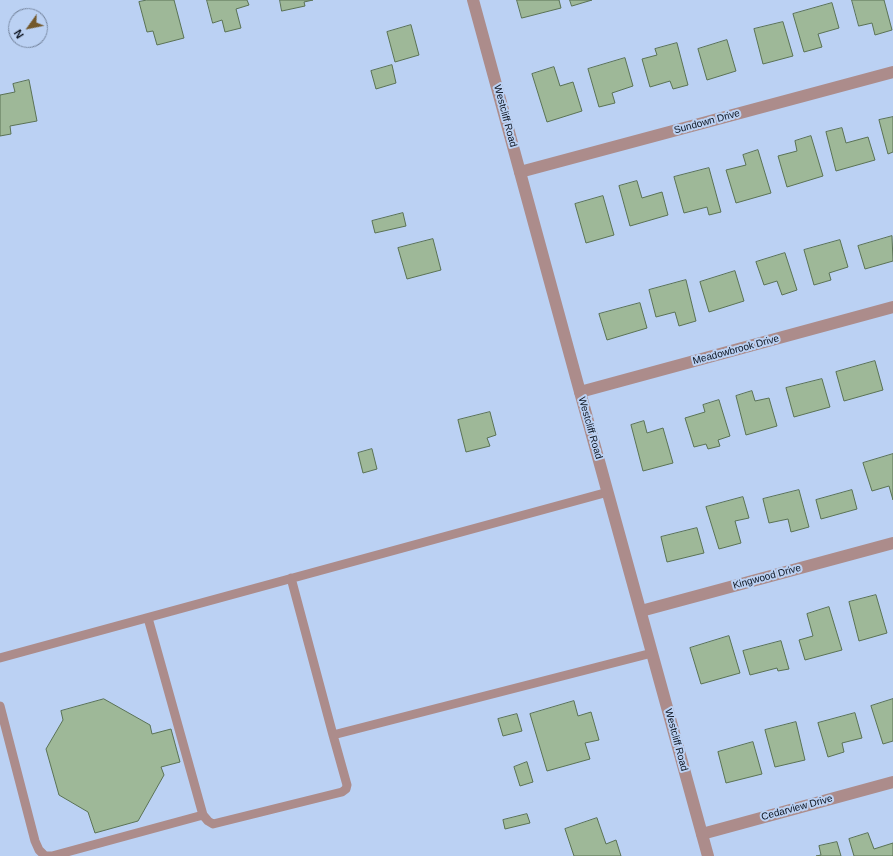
<!DOCTYPE html>
<html>
<head>
<meta charset="utf-8">
<style>
	body { margin:0 }
	#map { position:relative; width:893px; height:856px; overflow:hidden; background:#bbd1f3; font-family:Helvetica,sans-serif }
	canvas { display:block }
	.north { position:absolute; left:8px; top:8px; width:40px; height:40px; box-sizing:border-box; background:#bbd1f3; border:1px solid #75859e; border-radius:50%; rotate:237deg; font-size:11px; font-weight:700; line-height:16px; text-align:center; color:#0c131f }
	.north::after { content:''; display:block; margin:auto; width:14px; height:18px; background:#73582a; clip-path:polygon(50% 0,100% 100%,50% 72%,0 100%) }
</style>
</head>
<body>
<div id="map">
<canvas width="893" height="856"></canvas>
<div class="north">N</div>
</div>
<script>
const ctx = document.querySelector('canvas').getContext('2d');
ctx.lineJoin = 'round';
function fillPath(path, color) { ctx.fillStyle = color; ctx.fill(path, 'evenodd'); }
function trace(path, color, width, dash) { ctx.strokeStyle = color; ctx.lineWidth = width; ctx.lineCap = dash ? 'butt' : 'round'; ctx.setLineDash(dash || []); ctx.stroke(path); }
function write(font, color, halo, rows, align = 'center') {
  ctx.font = font + ' Helvetica,sans-serif'; ctx.lineWidth = 4; ctx.setLineDash([]); ctx.textBaseline = 'middle'; ctx.strokeStyle = halo; ctx.fillStyle = color; for (const [text, x, y, turn = 0] of rows) {
    ctx.save(); ctx.translate(x, y); ctx.rotate((+turn || 0) * Math.PI / 180); ctx.textAlign = isNaN(turn) ? turn : align; if (halo) ctx.strokeText(text, 0, 0); ctx.fillText(text, 0, 0); ctx.restore();
  }
}
const building = new Path2D(`
	M 147,0 L 174,0 L 184,38 L 157,45 L 153,31 L 147,32 L 139,2 Z
	M 207,0 L 247,0 L 249,5 L 236,9 L 241,28 L 225,32 L 222,20 L 213,23 Z
	M 280,0 L 313,0 L 304,2 L 305,6 L 282,11 Z
	M 517,0 L 559,0 L 561,8 L 522,18 Z
	M 570,0 L 592,0 L 572,6 Z
	M 852,0 L 884,0 L 892,30 L 875,35 L 872,23 L 859,26 Z
	M 832,3 L 839,28 L 818,34 L 822,47 L 804,52 L 793,14 Z
	M 783,22 L 793,56 L 763,64 L 754,29 Z
	M 411,25 L 419,55 L 395,62 L 387,32 Z
	M 727,40 L 736,71 L 707,80 L 698,49 Z
	M 677,43 L 688,85 L 673,89 L 670,81 L 650,87 L 642,59 L 657,55 L 655,49 Z
	M 625,58 L 633,86 L 612,93 L 615,103 L 599,107 L 588,69 Z
	M 392,65 L 396,83 L 376,89 L 371,71 Z
	M 554,67 L 560,86 L 573,82 L 582,111 L 547,122 L 532,74 Z
	M 29,80 L 37,121 L 10,126 L 11,134 L 0,136 L 0,95 L 15,92 L 13,84 Z
	M 893,117 L 893,152 L 888,154 L 879,120 Z
	M 842,128 L 846,143 L 868,137 L 875,160 L 836,171 L 826,132 Z
	M 811,136 L 823,176 L 787,187 L 778,156 L 797,151 L 795,141 Z
	M 758,150 L 771,193 L 736,203 L 726,170 L 746,165 L 743,155 Z
	M 709,168 L 721,212 L 709,215 L 707,207 L 684,213 L 674,177 Z
	M 637,181 L 642,198 L 662,192 L 668,215 L 630,226 L 619,186 Z
	M 603,196 L 614,235 L 586,243 L 575,204 Z
	M 403,213 L 406,226 L 375,233 L 372,221 Z
	M 892,236 L 893,261 L 865,269 L 858,246 Z
	M 433,239 L 441,270 L 407,279 L 398,248 Z
	M 840,240 L 848,267 L 829,273 L 831,280 L 814,285 L 804,250 Z
	M 785,253 L 797,290 L 782,295 L 777,281 L 764,285 L 756,262 Z
	M 735,271 L 744,301 L 709,312 L 700,282 Z
	M 686,280 L 696,321 L 679,326 L 675,312 L 656,317 L 649,290 Z
	M 640,303 L 647,328 L 607,340 L 599,314 Z
	M 875,361 L 883,390 L 844,401 L 836,372 Z
	M 822,379 L 830,407 L 794,417 L 786,388 Z
	M 752,391 L 755,401 L 769,398 L 777,426 L 746,435 L 736,396 Z
	M 719,400 L 730,436 L 718,440 L 720,446 L 708,449 L 706,444 L 694,447 L 685,418 L 705,412 L 703,405 Z
	M 490,412 L 496,435 L 487,438 L 490,446 L 466,452 L 458,420 Z
	M 644,421 L 647,433 L 663,428 L 673,463 L 643,471 L 631,425 Z
	M 372,449 L 377,469 L 363,473 L 358,453 Z
	M 893,454 L 893,500 L 889,486 L 872,491 L 863,463 Z
	M 799,490 L 809,527 L 791,532 L 788,519 L 769,523 L 763,499 Z
	M 852,490 L 857,509 L 821,519 L 816,500 Z
	M 743,497 L 749,518 L 735,521 L 741,543 L 719,549 L 706,507 Z
	M 697,528 L 704,553 L 667,562 L 661,537 Z
	M 876,595 L 887,633 L 859,641 L 849,602 Z
	M 829,607 L 842,650 L 805,660 L 799,640 L 813,636 L 807,614 Z
	M 729,636 L 740,673 L 701,684 L 690,648 Z
	M 781,641 L 789,669 L 778,671 L 777,668 L 750,675 L 743,651 Z
	M 104,699 L 150,725 L 152,734 L 171,729 L 180,762 L 161,767 L 164,775 L 138,821 L 95,833 L 88,812 L 59,795 L 46,749 L 63,720 L 61,711 Z
	M 893,699 L 893,741 L 883,744 L 871,706 Z
	M 574,701 L 578,716 L 591,712 L 599,740 L 585,743 L 590,759 L 547,771 L 530,714 Z
	M 855,713 L 862,738 L 842,743 L 844,752 L 828,757 L 818,723 Z
	M 517,714 L 522,731 L 503,736 L 498,719 Z
	M 796,722 L 805,760 L 775,767 L 765,730 Z
	M 753,742 L 762,774 L 726,783 L 718,752 Z
	M 527,762 L 533,782 L 520,786 L 514,767 Z
	M 527,814 L 530,823 L 505,829 L 503,820 Z
	M 597,818 L 606,844 L 616,840 L 621,856 L 574,856 L 565,829 Z
	M 868,833 L 874,849 L 893,843 L 893,856 L 854,856 L 849,839 Z
	M 837,842 L 841,856 L 816,856 L 821,855 L 819,846 Z`);
fillPath(building, '#9eb898');
trace(building, '#5a7254', 1);
trace(new Path2D(`
	M 291,578 L 333,735 L 652,653
	M 148,618 L 203,815 L 208,821 L 213,824 L 342,792 L 346,789 L 347,785 L 333,735
	M 0,658 L 608,492
	M 0,706 L 35,841 L 39,850 L 45,856 L 52,856 L 203,815`), '#ac8c8b', 9);
trace(new Path2D(`
	M 520,172 L 893,72
	M 580,392 L 893,307
	M 641,611 L 893,543
	M 702,834 L 893,782`), '#ac8c8b', 12);
trace(new Path2D(`
	M 473,0 L 580,392 L 708,856`), '#ac8c8b', 12);
write('10px', '#0c131f', '#bbd1f3', [
	["Westcliff Road",505,116,75],
	["Sundown Drive",707,122,-15],
	["Meadowbrook Drive",736,350,-15],
	["Westcliff Road",590,428,74],
	["Kingwood Drive",767,577,-15],
	["Westcliff Road",676,740,75],
	["Cedarview Drive",797,808,-15]
]);
</script>
</body>
</html>
